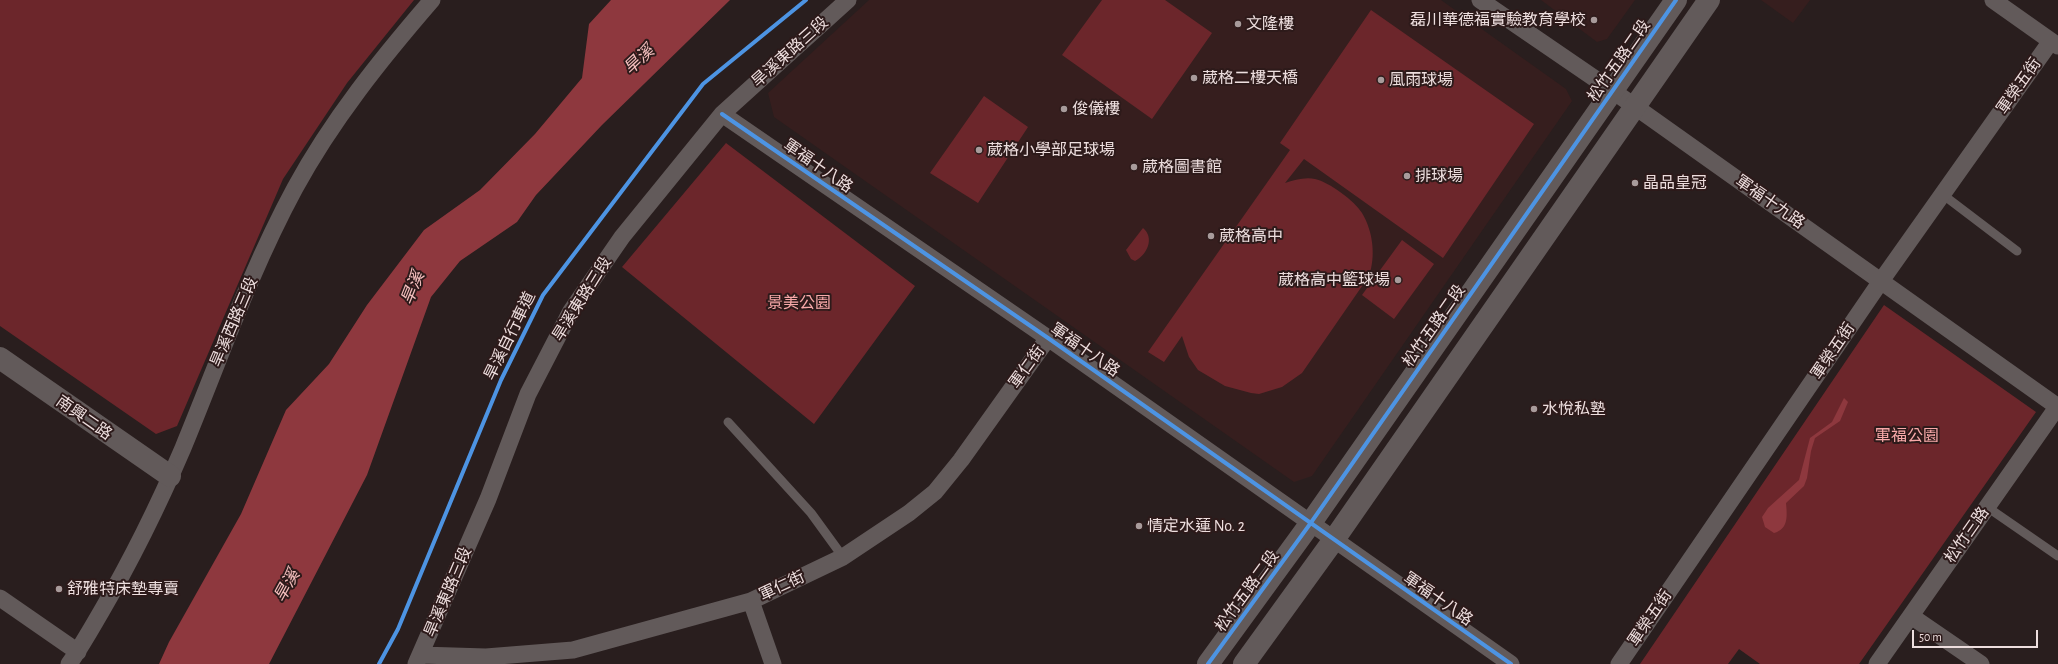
<!DOCTYPE html>
<html>
<head>
<meta charset="utf-8">
<style>
	body { margin:0 }
	#map { position:relative; width:2058px; height:664px; overflow:hidden; background:#291e1e; font-family:"Alegreya Sans",sans-serif }
	canvas { display:block }
	.scale { position:absolute; left:1912px; top:630px; width:126px; height:18px; box-sizing:border-box; border:2px solid #eddede; border-top:0; padding-left:5px; font-size:12px; line-height:14px; white-space:nowrap; color:#eddede; -webkit-text-stroke:3px #2d1a1a; paint-order:stroke }
</style>
</head>
<body>
<div id="map">
<canvas width="2058" height="664"></canvas>
<div class="scale">50 m</div>
</div>
<script>
const ctx = document.querySelector('canvas').getContext('2d');
ctx.lineJoin = 'round';
function fillPath(path, color) { ctx.fillStyle = color; ctx.fill(path, 'evenodd'); }
function trace(path, color, width, dash) { ctx.strokeStyle = color; ctx.lineWidth = width; ctx.lineCap = dash ? 'butt' : 'round'; ctx.setLineDash(dash || []); ctx.stroke(path); }
function write(font, color, halo, rows, align = 'center') {
  ctx.font = font + ' "Alegreya Sans","Noto Sans TC",sans-serif'; ctx.lineWidth = 4; ctx.setLineDash([]); ctx.textBaseline = 'middle'; ctx.strokeStyle = halo; ctx.fillStyle = color; for (const [text, x, y, turn = 0] of rows) {
    ctx.save(); ctx.translate(x, y); ctx.rotate((+turn || 0) * Math.PI / 180); ctx.textAlign = isNaN(turn) ? turn : align; if (halo) ctx.strokeText(text, 0, 0); ctx.fillText(text, 0, 0); ctx.restore();
  }
}
fillPath(new Path2D(`
	M 869,0 L 1441,0 L 1566,89 L 1572,101 L 1312,476 L 1294,482 L 774,117 L 768,93 Z
	M 1541,0 L 1635,0 L 1607,39 L 1597,42 Z
	M 1761,0 L 1810,0 L 1793,23 Z`), '#361e1e');
fillPath(new Path2D(`
	M 0,0 L 414,0 L 347,83 L 283,179 L 177,426 L 156,434 L 0,326 Z
	M 1102,0 L 1165,0 L 1212,33 L 1152,119 L 1062,55 Z
	M 1371,10 L 1534,124 L 1443,258 L 1304,159 L 1285,183 C 1294,180 1305,177 1315,179 C 1329,182 1355,201 1362,213 C 1373,231 1376,256 1369,276 L 1302,373 L 1282,387 L 1259,394 L 1251,393 L 1225,386 L 1198,370 L 1189,357 L 1182,336 L 1164,362 L 1148,352 L 1290,150 L 1280,143 Z
	M 984,96 L 1028,127 L 978,203 L 930,173 Z
	M 726,143 L 915,286 L 814,424 L 622,267 Z
	M 1143,228 C 1155,238 1147,255 1135,261 L 1131,259 L 1126,250 Z
	M 1402,240 L 1434,264 L 1394,319 L 1362,295 Z
	M 1884,305 L 2036,412 L 1859,664 L 1760,664 L 1739,649 L 1728,664 L 1640,664 Z`), '#6c262b');
fillPath(new Path2D(`
	M 611,0 L 730,0 L 602,125 L 536,195 L 517,222 L 460,261 L 431,297 L 367,475 L 269,664 L 159,664 L 169,642 L 241,514 L 286,410 L 329,364 L 367,305 L 424,230 L 480,190 L 535,134 L 582,78 L 589,24 Z
	M 1844,398 L 1848,402 L 1840,421 L 1815,438 L 1811,451 L 1807,478 L 1804,486 L 1786,503 C 1787,515 1789,529 1774,533 L 1765,527 L 1762,517 L 1768,508 L 1799,480 L 1810,438 L 1832,422 Z`), '#8e383e');
trace(new Path2D(`
	M 1942,194 L 2017,251
	M 728,422 L 811,513 L 843,557
	M 1987,507 L 2058,556`), '#625a5a', 9);
trace(new Path2D(`
	M 1480,0 L 1613,91 L 2058,407
	M 1993,0 L 2058,46
	M 722,114 L 1048,338 L 1511,664
	M 0,598 L 78,652
	M 751,601 L 773,664
	M 1911,616 L 1981,664
	M 421,655 L 486,657 L 573,650 L 751,601 L 843,557 L 909,513 L 935,492 L 961,460 L 1048,338
	M 69,664 C 81,647 91,629 101,612 C 132,559 159,504 183,448 C 219,361 250,271 295,188 C 332,120 381,59 432,0
	M 416,664 L 488,499 L 528,394 L 571,311 L 622,237 L 722,114 L 848,0
	M 1619,664 L 1881,281 L 2051,41
	M 1877,664 L 2058,406`), '#625a5a', 17);
trace(new Path2D(`
	M 0,358 L 170,476
	M 1208,664 L 1310,524 L 1676,0
	M 1244,664 L 1333,541 L 1709,0`), '#625a5a', 22);
trace(new Path2D(`
	M 722,114 L 1048,338 L 1511,664
	M 379,664 L 398,629 L 501,380 L 543,295 L 703,84 L 806,0
	M 1208,664 L 1310,524 L 1676,0`), '#4d94e3', 4);
for (const [x, y, r, color] of [
	[1594,20,4,"#a89b9b"],
	[1238,24,4,"#a89b9b"],
	[1194,78,4,"#a89b9b"],
	[1381,80,4,"#a89b9b"],
	[1064,109,4,"#a89b9b"],
	[979,150,4,"#a89b9b"],
	[1134,167,4,"#a89b9b"],
	[1407,176,4,"#a89b9b"],
	[1635,183,4,"#a89b9b"],
	[1211,236,4,"#a89b9b"],
	[1398,280,4,"#a89b9b"],
	[1534,409,4,"#a89b9b"],
	[1139,526,4,"#a89b9b"],
	[59,589,4,"#a89b9b"]
]) { const dot = new Path2D(); dot.arc(x, y, r, 0, 2 * Math.PI); ctx.fillStyle = color; ctx.fill(dot); trace(dot, '#2d1a1a', 1.5); }
write('16px', '#eddede', '#2d1a1a', [
	["磊川華德福實驗教育學校",1586,20,"right"],
	["文隆樓",1246,24],
	["葳格二樓天橋",1202,78],
	["風雨球場",1389,80],
	["俊儀樓",1072,109],
	["葳格小學部足球場",987,150],
	["葳格圖書館",1142,167],
	["排球場",1415,176],
	["晶品皇冠",1643,183],
	["葳格高中",1219,236],
	["葳格高中籃球場",1390,280,"right"],
	["水悅私塾",1542,409],
	["情定水蓮 No. 2",1147,526],
	["舒雅特床墊專賣",67,589]
], 'left');
write('16px', '#eddede', '#2d1a1a', [
	["旱溪東路三段",790,52,-42],
	["松竹五路二段",1619,61,-55],
	["軍榮五街",2019,86,-55],
	["軍福十八路",818,166,35],
	["軍福十九路",1770,202,35],
	["旱溪東路三段",582,299,-58],
	["旱溪西路三段",234,322,-67],
	["松竹五路二段",1434,326,-55],
	["旱溪自行車道",510,336,-64],
	["軍福十八路",1085,350,35],
	["軍榮五街",1833,351,-56],
	["軍仁街",1027,367,-54],
	["南興二路",84,418,35],
	["松竹三路",1967,535,-55],
	["軍仁街",782,586,-25],
	["松竹五路二段",1247,591,-54],
	["旱溪東路三段",448,592,-67],
	["軍福十八路",1438,599,35],
	["軍榮五街",1650,618,-56]
]);
write('16px', '#f8a9a9', '#2d1a1a', [
	["景美公園",799,303],
	["軍福公園",1907,436]
]);
write('italic 17px', '#f7c1c0', '#2d1a1a', [
	["旱溪",639,60,-43],
	["旱溪",413,288,-68],
	["旱溪",287,586,-61]
]);
</script>
</body>
</html>
